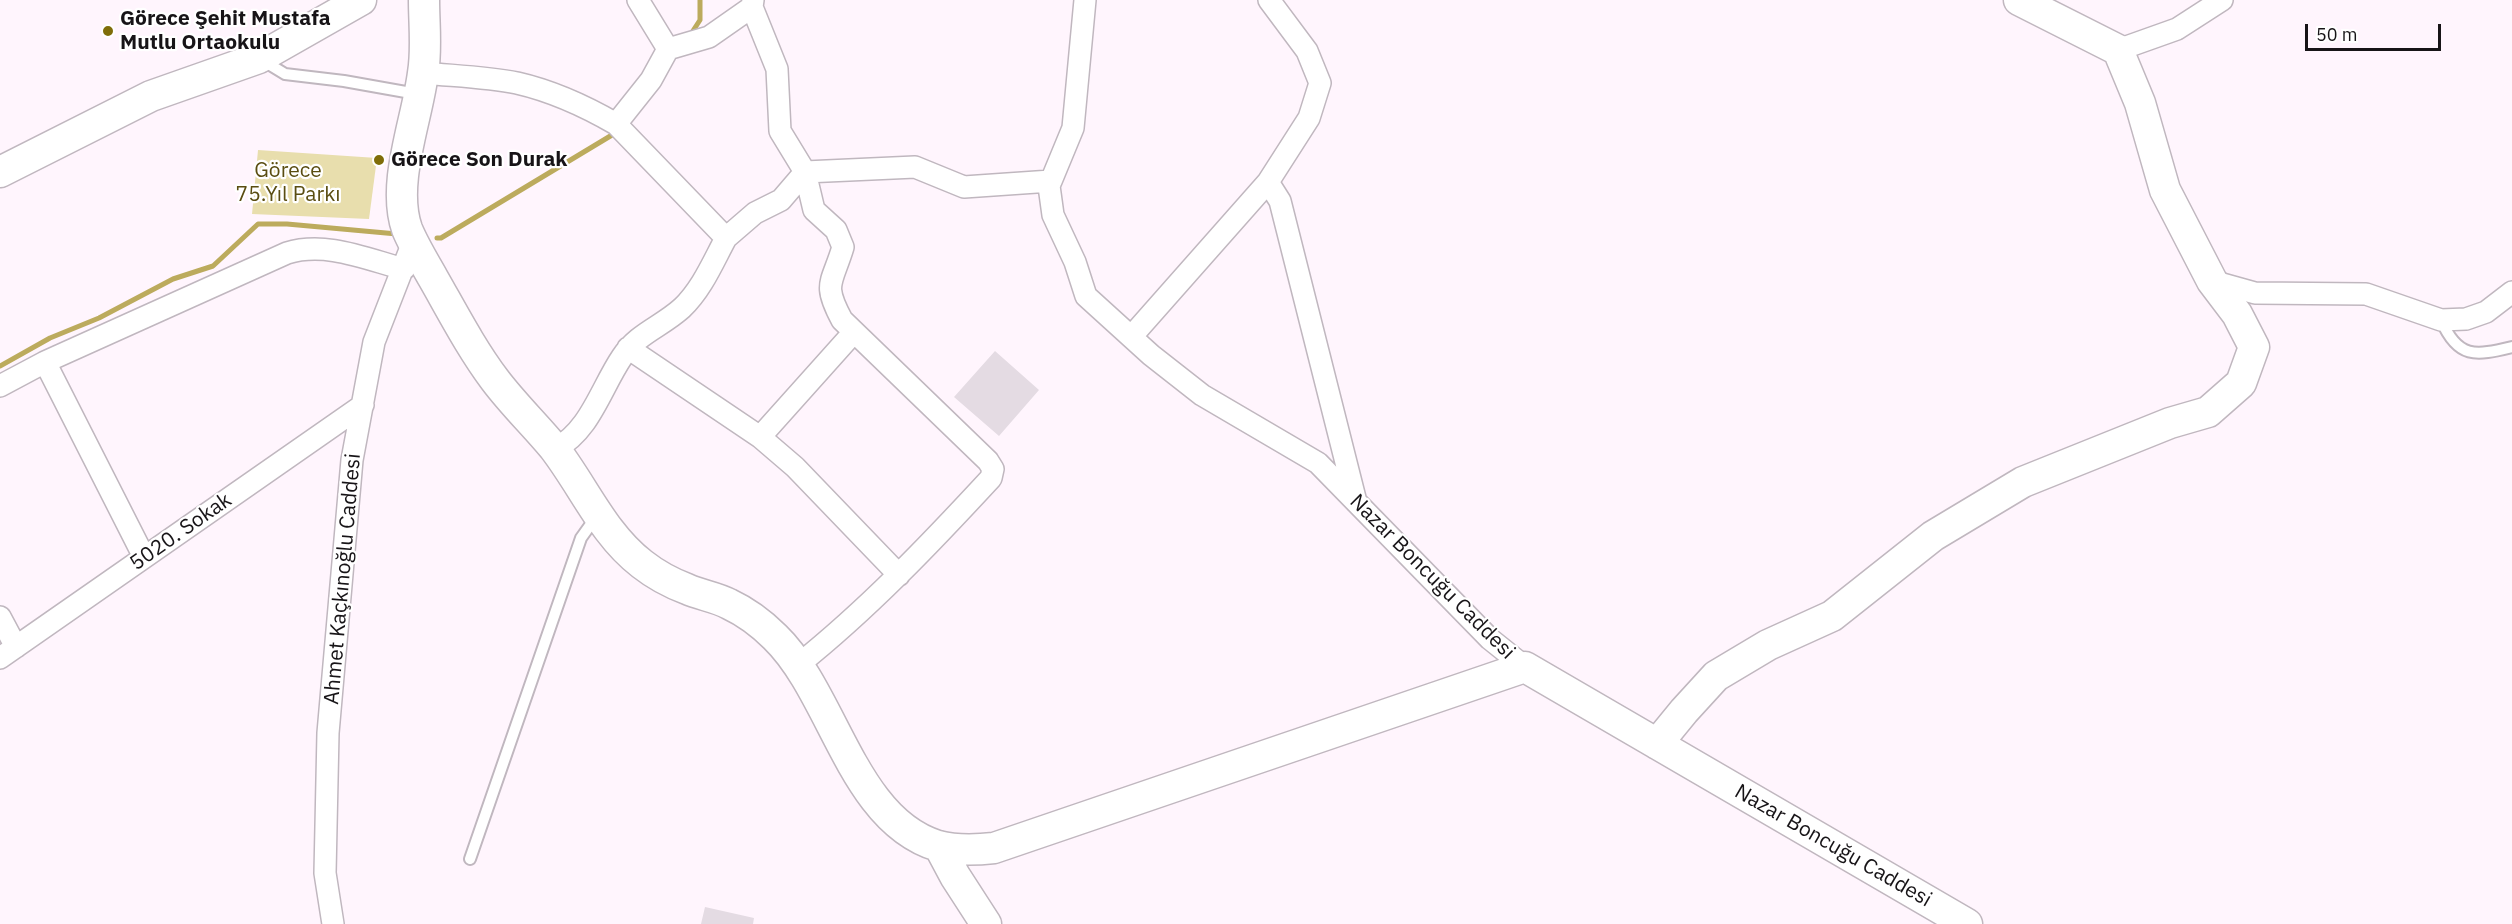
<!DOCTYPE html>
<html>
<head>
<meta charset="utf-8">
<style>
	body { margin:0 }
	#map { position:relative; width:2512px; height:924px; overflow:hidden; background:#fff5fd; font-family:"IBM Plex Sans",sans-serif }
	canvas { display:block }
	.scale { position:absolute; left:2305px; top:24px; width:136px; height:27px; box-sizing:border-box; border:3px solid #171417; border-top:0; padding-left:8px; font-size:18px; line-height:21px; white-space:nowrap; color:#171417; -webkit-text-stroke:4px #fff; paint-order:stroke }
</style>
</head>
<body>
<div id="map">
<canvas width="2512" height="924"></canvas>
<div class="scale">50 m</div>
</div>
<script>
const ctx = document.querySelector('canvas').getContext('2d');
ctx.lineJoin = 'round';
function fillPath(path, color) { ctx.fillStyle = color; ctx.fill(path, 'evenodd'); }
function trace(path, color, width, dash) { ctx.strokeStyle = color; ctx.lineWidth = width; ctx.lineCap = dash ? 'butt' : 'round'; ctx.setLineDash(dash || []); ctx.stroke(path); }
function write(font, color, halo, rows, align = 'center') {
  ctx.font = font + ' "IBM Plex Sans",sans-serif'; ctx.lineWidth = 4.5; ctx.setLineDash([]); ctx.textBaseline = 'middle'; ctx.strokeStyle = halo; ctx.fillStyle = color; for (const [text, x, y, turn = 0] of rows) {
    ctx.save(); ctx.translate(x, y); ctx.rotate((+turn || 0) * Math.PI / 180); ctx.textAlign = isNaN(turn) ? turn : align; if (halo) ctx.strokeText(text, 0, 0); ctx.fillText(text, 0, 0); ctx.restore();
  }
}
fillPath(new Path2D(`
	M 258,150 L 377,158 L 369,219 L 252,214 Z`), '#e8dead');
trace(new Path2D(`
	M 689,37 L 700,20 L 700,0
	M 437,238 L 441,238 L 617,132
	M 0,366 L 50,338 L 99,318 L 173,279 L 213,266 L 258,224 L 287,224 L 397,234`), '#bcab5d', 5);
fillPath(new Path2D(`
	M 995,351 L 1039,390 L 999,436 L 954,397 Z
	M 705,907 L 754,918 L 753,924 L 701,924 Z`), '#e4dbe3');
const lane = new Path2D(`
	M 262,60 L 285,74 L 344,81 L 417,94
	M 2441,320 C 2458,359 2475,356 2512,347
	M 470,859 L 581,538 L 596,517`);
const street = new Path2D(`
	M 638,0 L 668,49
	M 1085,0 L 1073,128 L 1049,186 L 1053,215 L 1075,262 L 1086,296 L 1151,355 L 1202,395 L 1318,463 L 1490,639 L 1525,667
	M 752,7 L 777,69 L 780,131 L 805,172 L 814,210 L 836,230 L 843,247 C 832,284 822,283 842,320 L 988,461 L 993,469 L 991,478 C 930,544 868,609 798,665
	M 2118,50 L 2177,29 L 2222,0
	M 424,73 C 454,76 487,77 517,83 C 552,91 585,106 616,124 L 726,238 C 713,262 702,289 682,308 C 661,327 638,333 622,357 C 601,388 590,431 555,449
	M 616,124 L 651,80 L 668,49 L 709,37 L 752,7 L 753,0
	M 1268,182 L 1280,201 L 1356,502
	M 726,238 L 755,213 L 781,200 L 805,172 L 915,167 L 964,187 L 1051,181
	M 2212,281 L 2255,293 L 2366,294 L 2441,320 L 2466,319 L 2486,312 L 2512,292
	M 1131,337 L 1268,182 L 1309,118 L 1320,83 L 1307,51 L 1269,0
	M 628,348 L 760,437 L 795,467 L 899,575
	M 45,362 L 144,557
	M 0,386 L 45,362 L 287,253 C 326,241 366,259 404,269
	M 760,437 L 854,332
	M 0,617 L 16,647
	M 0,658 L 363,405
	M 333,924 L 325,873 L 328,733 L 352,460 L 374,342 L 413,242`);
const secondary = new Path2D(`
	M 424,0 C 424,24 427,50 423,73 C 417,121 391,183 407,229 C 414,246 424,262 433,278 C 453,313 471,348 495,380 C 513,404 535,425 554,448 C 584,487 603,534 642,564 C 656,575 671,583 687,589 C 700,595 716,597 729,604 C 746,612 762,624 775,637 C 834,694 852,820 938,846 C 957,851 976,850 994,848 L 1525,667 L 1967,924
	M 0,172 L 151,96 L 259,58 L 361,0
	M 1657,744 L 1684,711 L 1716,676 L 1768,645 L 1832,616 L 1933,536 L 2023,482 L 2170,423 L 2208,412 L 2241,383 L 2254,347 L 2237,314 L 2212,281 L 2165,190 L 2140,103 L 2118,50 L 2019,0
	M 939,846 L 955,876 L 986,924`);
trace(lane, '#c0b7bf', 14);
trace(street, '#c0b7bf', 24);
trace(secondary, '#c0b7bf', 33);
trace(lane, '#fff', 10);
trace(street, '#fff', 21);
trace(secondary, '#fff', 30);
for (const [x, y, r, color] of [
	[108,31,6,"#7f6d09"],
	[379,160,6,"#7f6d09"]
]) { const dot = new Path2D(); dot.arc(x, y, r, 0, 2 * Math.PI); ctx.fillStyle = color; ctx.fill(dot); trace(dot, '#fff', 2); }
write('bold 21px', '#171417', '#fff', [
	["Görece Şehit Mustafa",120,19],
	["Mutlu Ortaokulu",120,43],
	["Görece Son Durak",391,160]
], 'left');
write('21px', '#5a4d11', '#fff', [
	["Görece",288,171],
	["75.Yıl Parkı",288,195]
]);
write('21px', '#171417', '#fff', [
	["5020. Sokak",181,532,-35],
	["Nazar Boncuğu Caddesi",1432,577,45],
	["Ahmet Kaçkınoğlu Caddesi",343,579,-85],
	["Nazar Boncuğu Caddesi",1833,846,30]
]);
</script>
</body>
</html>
